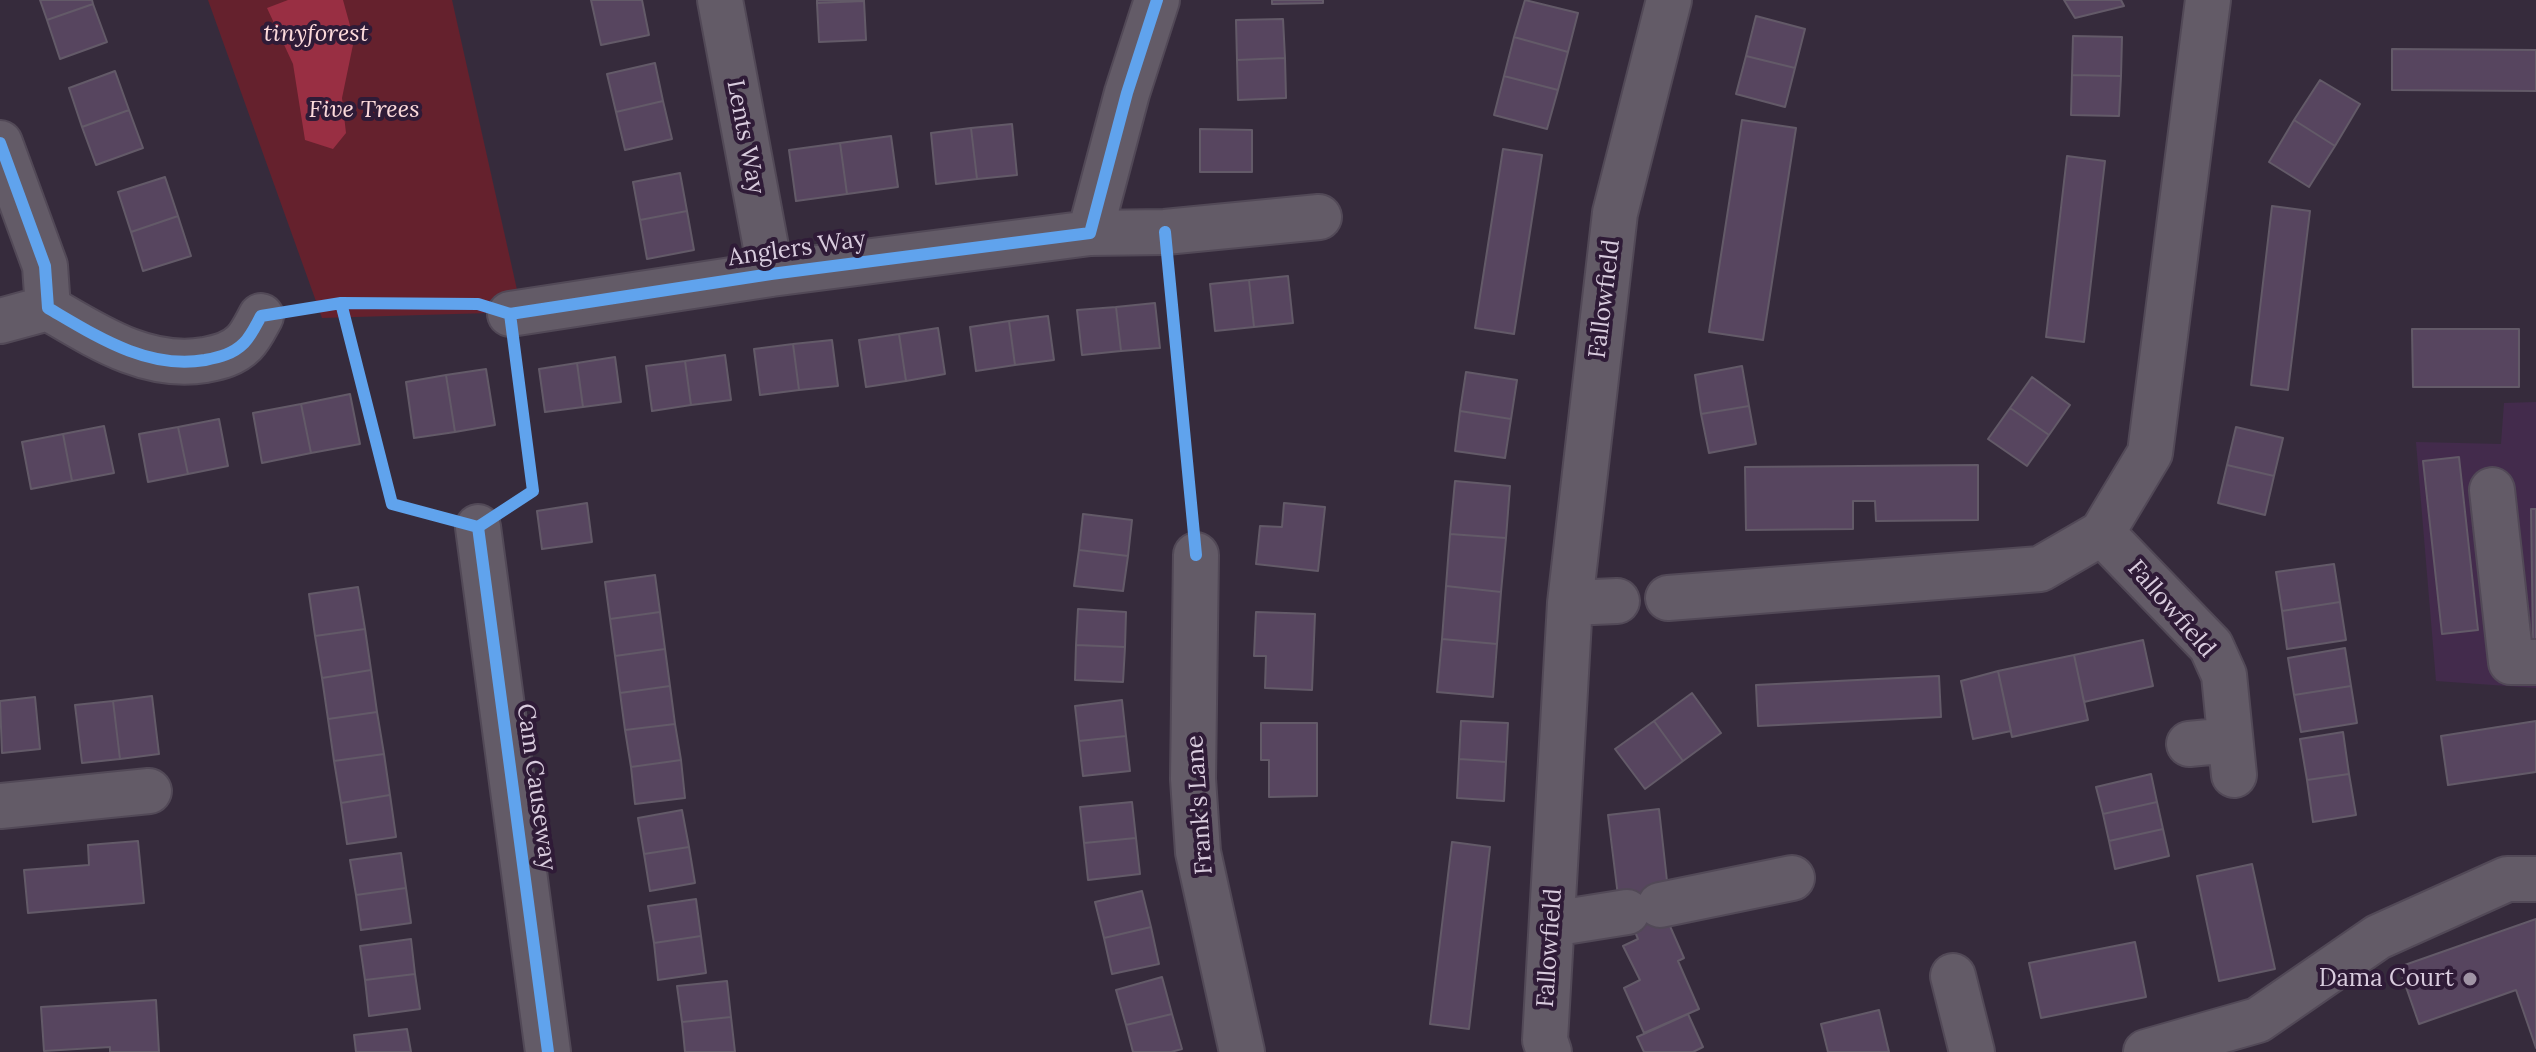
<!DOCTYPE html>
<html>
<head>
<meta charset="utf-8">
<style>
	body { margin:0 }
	canvas { display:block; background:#362b3c }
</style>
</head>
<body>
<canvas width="2536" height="1052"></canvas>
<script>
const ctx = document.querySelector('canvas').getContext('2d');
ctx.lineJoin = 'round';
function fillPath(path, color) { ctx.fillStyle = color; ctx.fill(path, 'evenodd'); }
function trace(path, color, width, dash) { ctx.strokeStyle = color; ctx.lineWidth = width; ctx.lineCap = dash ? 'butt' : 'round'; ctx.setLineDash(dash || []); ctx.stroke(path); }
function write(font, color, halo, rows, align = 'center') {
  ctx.font = font + ' Lora,serif'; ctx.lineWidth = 8; ctx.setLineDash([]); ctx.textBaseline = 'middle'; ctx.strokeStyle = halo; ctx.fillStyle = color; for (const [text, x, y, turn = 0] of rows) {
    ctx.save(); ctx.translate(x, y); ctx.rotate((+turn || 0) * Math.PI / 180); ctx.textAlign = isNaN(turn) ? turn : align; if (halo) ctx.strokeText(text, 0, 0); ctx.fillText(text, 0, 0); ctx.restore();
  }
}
fillPath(new Path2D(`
	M 2536,402 L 2536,688 L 2436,681 L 2416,442 L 2501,444 L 2504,403 Z`), '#432b4c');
fillPath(new Path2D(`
	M 208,0 L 452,0 L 522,312 L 322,318 Z`), '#65212d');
fillPath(new Path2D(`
	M 288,0 L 343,0 L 354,40 L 342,98 L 346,133 L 333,149 L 305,140 L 293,64 L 267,8 Z`), '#992f43');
const building = new Path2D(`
	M 40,0 L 92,0 L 93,4 L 47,20 Z
	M 591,0 L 642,0 L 649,35 L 601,45 Z
	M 817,0 L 864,0 L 864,1 L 817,3 Z
	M 1272,0 L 1323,0 L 1323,3 L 1272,4 Z
	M 1525,0 L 1578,13 L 1568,52 L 1514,37 Z
	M 2064,0 L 2121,0 L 2124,6 L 2075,18 Z
	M 864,1 L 866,40 L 819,42 L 817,3 Z
	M 93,4 L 107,42 L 60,59 L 47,20 Z
	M 1756,16 L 1805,29 L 1795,68 L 1746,56 Z
	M 1283,19 L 1285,58 L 1237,60 L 1236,20 Z
	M 2073,36 L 2122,37 L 2121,76 L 2072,75 Z
	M 1514,37 L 1568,52 L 1558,90 L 1504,76 Z
	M 2392,49 L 2536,50 L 2536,91 L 2392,90 Z
	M 1746,56 L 1795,68 L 1785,107 L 1736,94 Z
	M 1285,58 L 1286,98 L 1238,100 L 1237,60 Z
	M 655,63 L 663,101 L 616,112 L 607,74 Z
	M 115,71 L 129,110 L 82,127 L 69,88 Z
	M 2072,75 L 2121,76 L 2119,116 L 2071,115 Z
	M 1504,76 L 1558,90 L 1547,129 L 1494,115 Z
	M 2320,80 L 2360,104 L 2335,146 L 2294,120 Z
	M 663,101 L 672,139 L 625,150 L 616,112 Z
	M 129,110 L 143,148 L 96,165 L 82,127 Z
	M 1742,120 L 1796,128 L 1763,340 L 1709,332 Z
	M 2294,120 L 2335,146 L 2309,187 L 2269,162 Z
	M 1012,124 L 1017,175 L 977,179 L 971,128 Z
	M 971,128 L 977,179 L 936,184 L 931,133 Z
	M 1200,129 L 1252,130 L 1252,172 L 1200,172 Z
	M 891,136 L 898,187 L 847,194 L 840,143 Z
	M 840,143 L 847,194 L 796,201 L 789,150 Z
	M 1503,149 L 1542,155 L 1514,334 L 1475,328 Z
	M 2067,156 L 2105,161 L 2084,342 L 2046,337 Z
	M 680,173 L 687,211 L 640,220 L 633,182 Z
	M 165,177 L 178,216 L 131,232 L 118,192 Z
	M 2272,206 L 2310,211 L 2288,390 L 2251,385 Z
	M 687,211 L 694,250 L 647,259 L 640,220 Z
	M 178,216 L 191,256 L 143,271 L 131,232 Z
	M 1288,276 L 1293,323 L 1254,327 L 1249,280 Z
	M 1249,280 L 1254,327 L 1215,331 L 1210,284 Z
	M 1155,303 L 1160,348 L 1121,351 L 1116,307 Z
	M 1116,307 L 1121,351 L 1082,355 L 1077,310 Z
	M 1048,316 L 1054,360 L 1015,365 L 1009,321 Z
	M 1009,321 L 1015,365 L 976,371 L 970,327 Z
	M 938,328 L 945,374 L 906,381 L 899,334 Z
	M 2412,329 L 2519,329 L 2519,387 L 2413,387 Z
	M 899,334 L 906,381 L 866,387 L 859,340 Z
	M 832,340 L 838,386 L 799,390 L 793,344 Z
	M 793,344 L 799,390 L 760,395 L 754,349 Z
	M 725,355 L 731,400 L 691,405 L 685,361 Z
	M 615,357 L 621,402 L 583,407 L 577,363 Z
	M 685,361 L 691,405 L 652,411 L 646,366 Z
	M 577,363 L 583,407 L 545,412 L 539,369 Z
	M 1742,366 L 1749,406 L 1701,414 L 1695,375 Z
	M 486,369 L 495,425 L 455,432 L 446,375 Z
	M 1466,372 L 1517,380 L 1511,419 L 1460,411 Z
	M 446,375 L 455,432 L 414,438 L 406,382 Z
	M 2032,377 L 2070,405 L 2049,435 L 2010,408 Z
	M 350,394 L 360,444 L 311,453 L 301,404 Z
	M 301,404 L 311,453 L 262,463 L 253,413 Z
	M 1749,406 L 1756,444 L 1709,453 L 1701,414 Z
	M 2010,408 L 2049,435 L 2027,466 L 1988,439 Z
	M 1460,411 L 1511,419 L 1505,458 L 1455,451 Z
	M 219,419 L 228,466 L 188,474 L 178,427 Z
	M 104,426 L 114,473 L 72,481 L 63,434 Z
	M 178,427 L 188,474 L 148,482 L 139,434 Z
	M 2236,427 L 2283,438 L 2274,476 L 2227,465 Z
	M 63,434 L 72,481 L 31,489 L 22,442 Z
	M 2459,457 L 2478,630 L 2442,634 L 2423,461 Z
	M 1978,465 L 1978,520 L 1876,521 L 1875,501 L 1853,501 L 1853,529 L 1746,530 L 1745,467 Z
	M 2227,465 L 2274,476 L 2265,515 L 2218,503 Z
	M 1455,481 L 1510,486 L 1506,538 L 1450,534 Z
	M 587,503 L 592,542 L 542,549 L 537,511 Z
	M 1284,503 L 1325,507 L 1318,571 L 1256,564 L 1260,526 L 1282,527 Z
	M 2531,509 L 2536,509 L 2536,646 L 2533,646 Z
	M 1083,514 L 1132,520 L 1128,556 L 1079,550 Z
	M 1450,534 L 1506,538 L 1501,592 L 1446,586 Z
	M 1079,550 L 1128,556 L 1123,591 L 1074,586 Z
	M 2334,564 L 2340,602 L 2282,611 L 2276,572 Z
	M 655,575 L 660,612 L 610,619 L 605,582 Z
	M 1446,586 L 1501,592 L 1497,644 L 1442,639 Z
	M 358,587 L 365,629 L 315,636 L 309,594 Z
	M 2340,602 L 2346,640 L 2287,649 L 2282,611 Z
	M 1078,609 L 1126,612 L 1125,647 L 1076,645 Z
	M 660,612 L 665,649 L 615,656 L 610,619 Z
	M 1256,612 L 1315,614 L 1312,690 L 1265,688 L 1266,656 L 1254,656 Z
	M 365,629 L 371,670 L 322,678 L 315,636 Z
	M 1442,639 L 1497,644 L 1493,697 L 1437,692 Z
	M 2143,640 L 2153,686 L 2084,702 L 2074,655 Z
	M 1076,645 L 1125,647 L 1123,682 L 1075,680 Z
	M 2345,648 L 2351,686 L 2294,695 L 2288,658 Z
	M 665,649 L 670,686 L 620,693 L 615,656 Z
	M 2074,655 L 2088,720 L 2012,737 L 1998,671 Z
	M 371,670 L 377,712 L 328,719 L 322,678 Z
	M 1998,671 L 2011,731 L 1973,739 L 1961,681 Z
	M 1939,676 L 1941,717 L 1758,726 L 1756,685 Z
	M 670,686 L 675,724 L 625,730 L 620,693 Z
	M 2351,686 L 2357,723 L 2301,732 L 2294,695 Z
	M 1692,693 L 1721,733 L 1683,761 L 1654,721 Z
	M 152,696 L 159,754 L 120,759 L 113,701 Z
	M 35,697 L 40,749 L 2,753 L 0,701 Z
	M 1122,700 L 1126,736 L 1079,741 L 1075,706 Z
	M 113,701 L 120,759 L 82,763 L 75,705 Z
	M 377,712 L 384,754 L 334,761 L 328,719 Z
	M 1461,721 L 1508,723 L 1506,762 L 1459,759 Z
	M 1654,721 L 1683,761 L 1645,789 L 1615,749 Z
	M 2536,721 L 2536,772 L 2448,785 L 2441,736 Z
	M 1261,723 L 1317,723 L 1317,796 L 1269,797 L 1269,760 L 1261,760 Z
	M 675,724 L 681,760 L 631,767 L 625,730 Z
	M 2343,732 L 2349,774 L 2307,780 L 2300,739 Z
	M 1126,736 L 1130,771 L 1083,776 L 1079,741 Z
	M 384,754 L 390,795 L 341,803 L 334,761 Z
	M 1459,759 L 1506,762 L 1504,801 L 1457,798 Z
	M 681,760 L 685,798 L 635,804 L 631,767 Z
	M 2151,774 L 2157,802 L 2103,814 L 2096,787 Z
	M 2349,774 L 2356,815 L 2313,822 L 2307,780 Z
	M 390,795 L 396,837 L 347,844 L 341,803 Z
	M 1132,802 L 1136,838 L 1084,843 L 1080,807 Z
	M 2157,802 L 2163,829 L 2109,841 L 2103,814 Z
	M 1659,809 L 1668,890 L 1618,896 L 1608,815 Z
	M 682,810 L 689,847 L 644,854 L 638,818 Z
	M 2163,829 L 2169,856 L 2115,869 L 2109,841 Z
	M 1136,838 L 1140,874 L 1088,880 L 1084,843 Z
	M 138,841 L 144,903 L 28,913 L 24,870 L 89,865 L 88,845 Z
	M 1452,842 L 1490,847 L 1469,1029 L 1430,1024 Z
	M 689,847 L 695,883 L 650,891 L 644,854 Z
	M 401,853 L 406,888 L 356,895 L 350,860 Z
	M 2252,864 L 2275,969 L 2219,981 L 2197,876 Z
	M 406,888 L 411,923 L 361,930 L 356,895 Z
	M 1142,891 L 1151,927 L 1104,938 L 1095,902 Z
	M 1655,892 L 1684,958 L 1678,961 L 1699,1009 L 1644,1033 L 1624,988 L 1640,980 L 1623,946 L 1638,939 L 1620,896 Z
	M 696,899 L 701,936 L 654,943 L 648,906 Z
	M 2536,919 L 2536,1048 L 2516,990 L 2419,1024 L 2399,967 Z
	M 1151,927 L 1159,964 L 1112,974 L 1104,938 Z
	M 701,936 L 706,973 L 658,980 L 654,943 Z
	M 411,939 L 415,974 L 365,980 L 360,946 Z
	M 2135,942 L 2146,997 L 2041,1018 L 2029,963 Z
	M 415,974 L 420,1009 L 369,1016 L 365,980 Z
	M 1162,977 L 1172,1014 L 1126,1025 L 1116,990 Z
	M 727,981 L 731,1017 L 682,1022 L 677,986 Z
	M 156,1000 L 159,1052 L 110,1052 L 110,1047 L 44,1051 L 41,1007 Z
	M 1879,1010 L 1889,1052 L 1828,1052 L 1821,1024 Z
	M 1172,1014 L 1182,1049 L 1171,1052 L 1133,1052 L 1126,1025 Z
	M 1688,1014 L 1703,1047 L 1693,1052 L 1644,1052 L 1637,1037 Z
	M 731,1017 L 735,1052 L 685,1052 L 682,1022 Z
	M 407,1029 L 411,1052 L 356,1052 L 354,1035 Z`);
fillPath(building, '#57455f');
trace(building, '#635a68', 2);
const minor = new Path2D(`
	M 720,0 L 771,274
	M 0,143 L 45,266 L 48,308
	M 1090,233 L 1127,93 L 1157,0
	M 48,308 C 96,336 147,370 205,360 C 220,357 233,354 244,343 C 251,336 256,325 261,316
	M 510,314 L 771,274 L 1090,233 L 1165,232 L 1319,217
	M 0,321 L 48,308
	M 2492,490 L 2511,662 L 2536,662
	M 478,527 L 548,1052
	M 2102,533 L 2211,646 L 2224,675 L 2234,775
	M 1196,555 L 1193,779 L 1198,852 L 1242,1052
	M 1668,598 L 2040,569 L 2102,533 L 2150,453 L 2208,0
	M 1570,603 L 1617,601
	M 2189,744 L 2230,740
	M 0,806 L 149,791
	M 1660,905 L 1792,878
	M 1552,924 L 1627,912
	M 1953,976 L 1972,1052
	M 1549,1052 L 1545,1040 L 1570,603 L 1615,213 L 1669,0
	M 2146,1052 L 2258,1020 L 2378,937 L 2507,879 L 2536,879`);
trace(minor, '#524957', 48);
trace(minor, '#635b67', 44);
trace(new Path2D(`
	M 0,143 L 45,266 L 48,308 C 96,336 147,370 205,360 C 220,357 233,354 244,343 C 251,336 256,325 261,316 L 341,303 L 478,304 L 510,314 L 771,274 L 1090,233 L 1127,93 L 1157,0
	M 1165,232 L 1196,555
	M 341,303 L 392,504 L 478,527 L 533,491 L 510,314
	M 478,527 L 548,1052`), '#60a3ed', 12);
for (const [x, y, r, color] of [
	[2470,979,8,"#a094a5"]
]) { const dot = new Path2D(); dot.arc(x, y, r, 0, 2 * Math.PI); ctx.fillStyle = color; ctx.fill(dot); trace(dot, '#2f1b37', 3); }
write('italic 24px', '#fcdadb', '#2f1b37', [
	["tinyforest",316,34],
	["Five Trees",364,110]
]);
write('24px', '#d9ccde', '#2f1b37', [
	["Lents Way",745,137,79],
	["Anglers Way",797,249,-8],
	["Fallowfield",1605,299,-83],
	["Fallowfield",2171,609,49],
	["Cam Causeway",536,787,82],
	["Frank's Lane",1200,805,-94],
	["Fallowfield",1550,948,-86]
]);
write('24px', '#d9ccde', '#2f1b37', [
	["Dama Court",2454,979]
], 'right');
</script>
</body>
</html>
